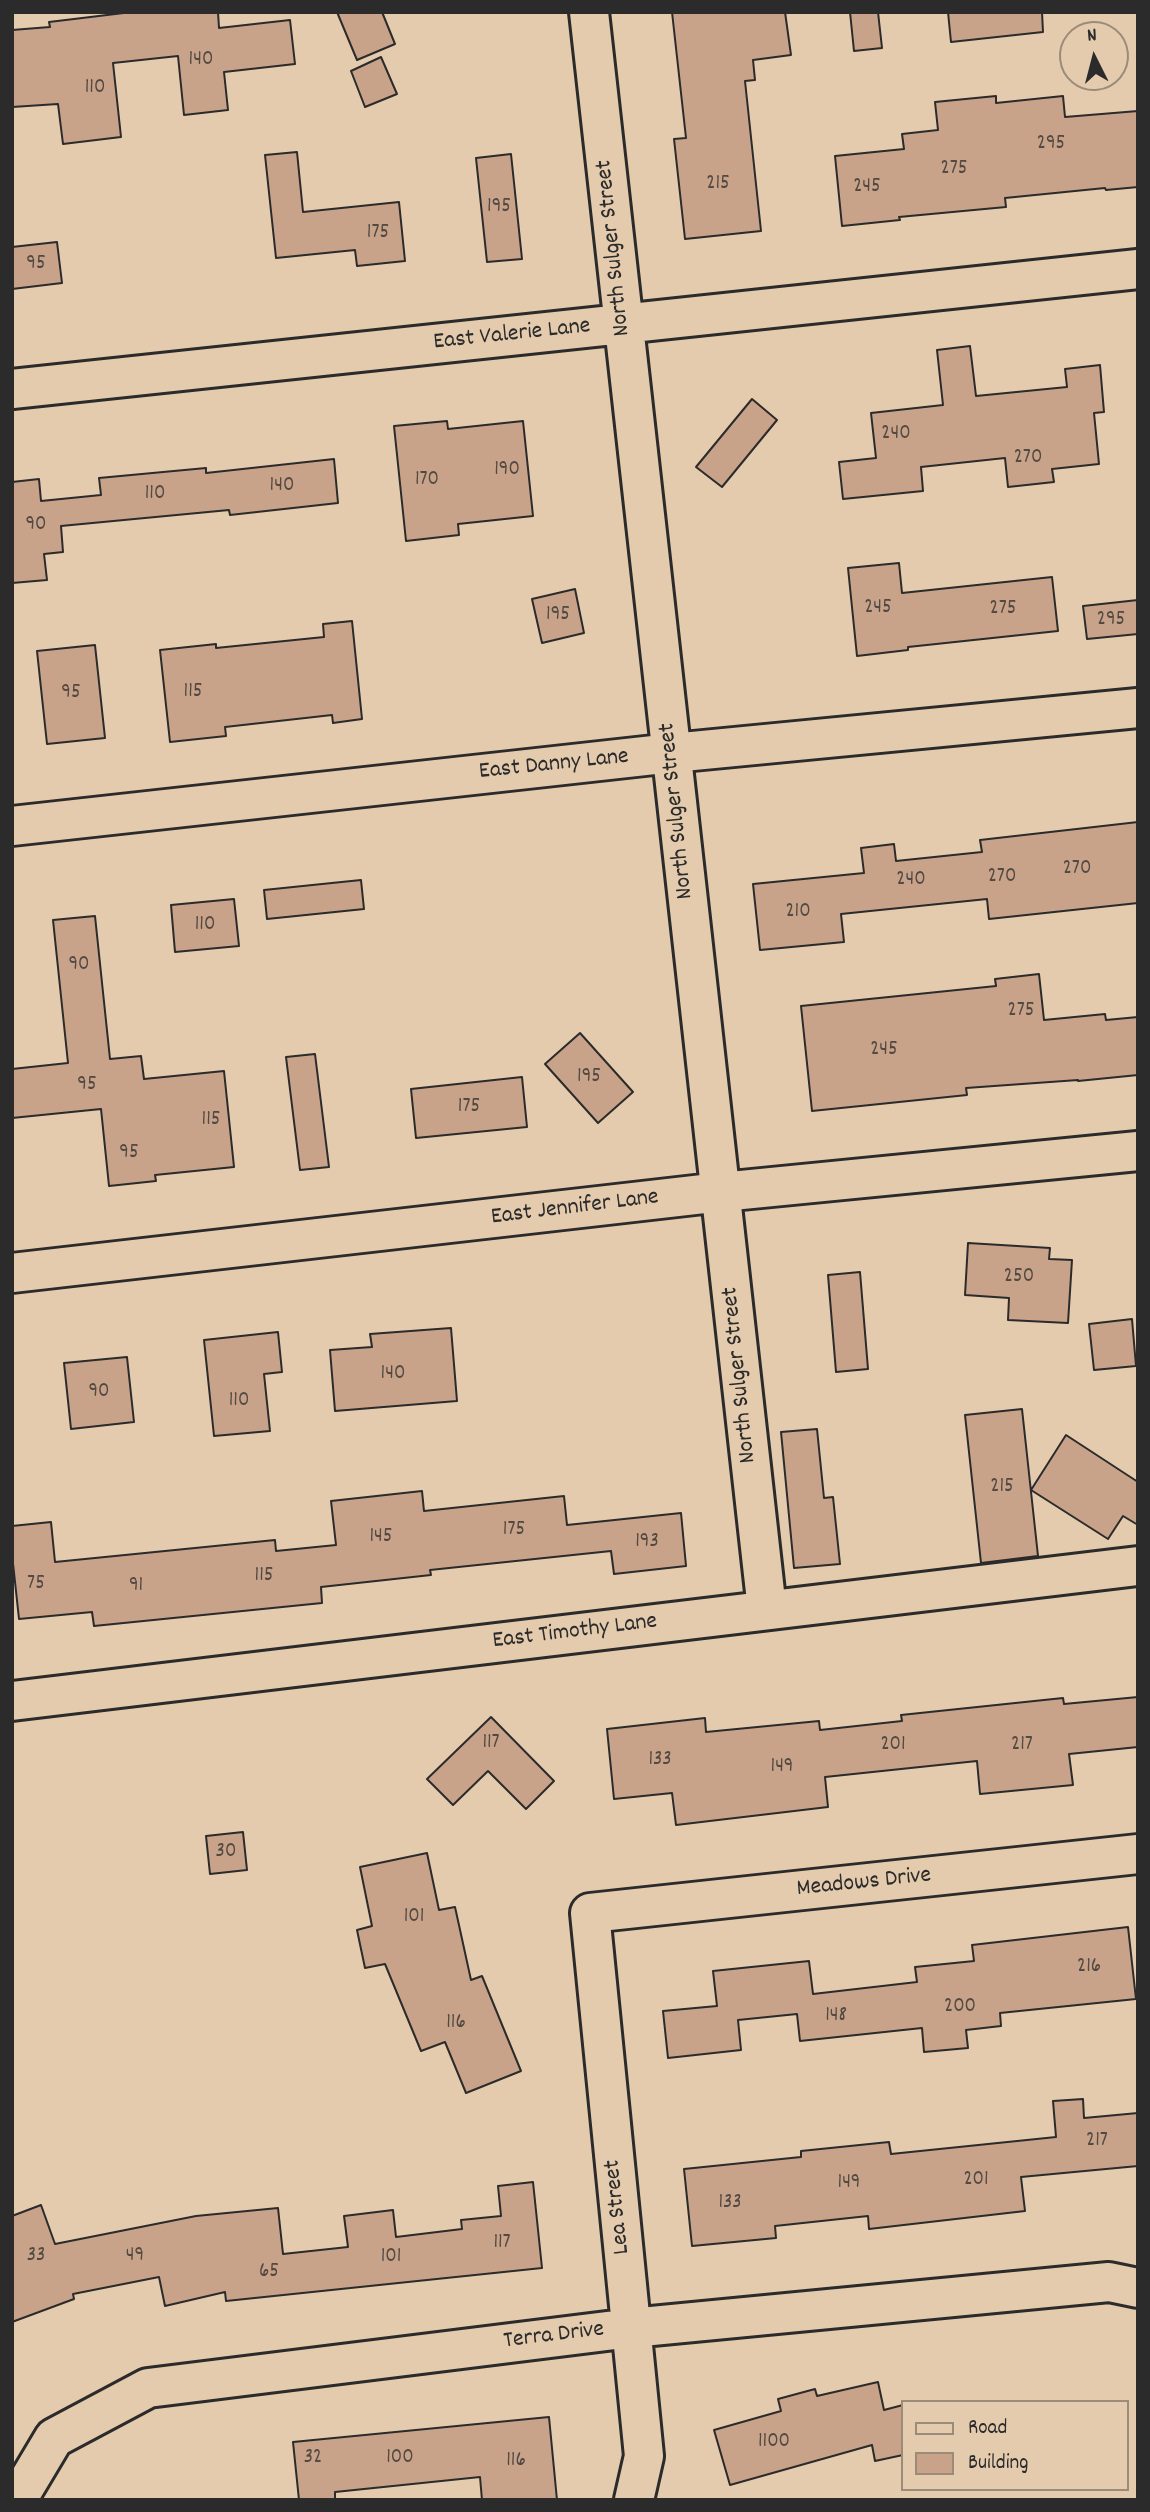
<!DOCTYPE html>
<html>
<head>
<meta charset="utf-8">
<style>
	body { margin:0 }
	#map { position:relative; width:1150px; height:2512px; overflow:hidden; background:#e5cbad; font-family:Dekko,sans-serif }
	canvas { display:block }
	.frame { position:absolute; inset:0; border:14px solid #2b2b2b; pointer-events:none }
	.legend { position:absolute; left:901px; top:2400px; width:228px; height:91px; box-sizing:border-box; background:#e5cbad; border:2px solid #9b8b79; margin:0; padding:9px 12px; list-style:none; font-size:21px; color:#2b2b2b }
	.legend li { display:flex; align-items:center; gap:14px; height:35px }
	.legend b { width:35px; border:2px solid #9b8b79 }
	.north { position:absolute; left:1059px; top:21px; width:70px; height:70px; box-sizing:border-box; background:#e5cbad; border:2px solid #9b8b79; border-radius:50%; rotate:354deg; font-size:19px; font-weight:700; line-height:28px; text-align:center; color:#2b2b2b }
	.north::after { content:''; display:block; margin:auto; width:24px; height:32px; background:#2b2b2b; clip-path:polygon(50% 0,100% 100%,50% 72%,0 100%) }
</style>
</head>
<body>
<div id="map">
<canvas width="1150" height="2512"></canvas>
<div class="frame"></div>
<ul class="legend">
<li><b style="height:9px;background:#e5cbad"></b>Road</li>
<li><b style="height:19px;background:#c9a389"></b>Building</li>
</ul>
<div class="north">N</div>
</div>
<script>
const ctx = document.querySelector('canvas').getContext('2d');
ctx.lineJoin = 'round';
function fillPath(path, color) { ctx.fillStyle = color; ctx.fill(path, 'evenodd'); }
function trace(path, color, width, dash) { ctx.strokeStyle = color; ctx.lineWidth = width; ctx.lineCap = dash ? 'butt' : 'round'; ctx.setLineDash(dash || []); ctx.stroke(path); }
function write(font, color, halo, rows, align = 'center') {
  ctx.font = font + ' Dekko,sans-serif'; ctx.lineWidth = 6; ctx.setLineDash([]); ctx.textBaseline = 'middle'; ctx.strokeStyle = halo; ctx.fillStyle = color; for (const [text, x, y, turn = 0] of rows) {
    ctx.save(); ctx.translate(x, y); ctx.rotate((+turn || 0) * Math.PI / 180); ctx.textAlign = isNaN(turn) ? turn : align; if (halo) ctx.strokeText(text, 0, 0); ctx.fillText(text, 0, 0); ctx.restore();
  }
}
const building = new Path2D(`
	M 132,12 L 218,12 L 219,28 L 290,20 L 295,64 L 224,72 L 228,110 L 184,115 L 178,56 L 113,63 L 121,137 L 63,144 L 58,104 L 12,107 L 12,30 L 50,27 L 49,22 Z
	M 337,12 L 382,12 L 395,44 L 357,60 Z
	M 672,12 L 785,12 L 791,55 L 753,60 L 755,80 L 745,81 L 761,231 L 685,239 L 674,139 L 686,138 Z
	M 850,12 L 878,12 L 882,48 L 854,51 Z
	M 948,12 L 1042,12 L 1043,32 L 951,42 Z
	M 381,57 L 397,94 L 365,107 L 351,71 Z
	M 996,96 L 996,103 L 1063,96 L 1065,117 L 1138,111 L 1138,187 L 1106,190 L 1105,188 L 1005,198 L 1006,207 L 899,217 L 900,220 L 842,226 L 835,156 L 904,149 L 902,134 L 938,130 L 935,102 Z
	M 297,152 L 303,212 L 399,202 L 405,261 L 357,266 L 355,250 L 276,258 L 265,155 Z
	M 511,154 L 522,259 L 487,262 L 476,158 Z
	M 57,242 L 62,283 L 12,289 L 12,247 Z
	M 970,346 L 976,396 L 1067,387 L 1065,369 L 1100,365 L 1104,412 L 1094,413 L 1099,464 L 1052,469 L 1054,482 L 1008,487 L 1005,458 L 921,467 L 923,491 L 843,499 L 839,462 L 876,458 L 871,413 L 943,405 L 937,350 Z
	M 752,399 L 777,420 L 722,487 L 696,467 Z
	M 447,421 L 448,429 L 523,421 L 533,516 L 458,524 L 459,535 L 406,541 L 394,426 Z
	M 334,459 L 338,503 L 230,515 L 229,510 L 61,526 L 63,552 L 44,554 L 47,580 L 12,583 L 12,482 L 39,479 L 41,501 L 101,495 L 99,478 L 206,468 L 206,473 Z
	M 899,563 L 902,593 L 1052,577 L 1058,631 L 908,647 L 908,650 L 857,656 L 848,568 Z
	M 575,589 L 584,633 L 542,643 L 532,599 Z
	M 1138,600 L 1138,634 L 1087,639 L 1083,606 Z
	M 352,621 L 362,719 L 333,723 L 332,715 L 225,727 L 226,736 L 170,742 L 160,650 L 216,644 L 216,648 L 324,637 L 323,624 Z
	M 95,645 L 105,738 L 47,744 L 37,651 Z
	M 1138,822 L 1138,903 L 989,919 L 987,899 L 841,914 L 844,942 L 760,950 L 753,884 L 864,873 L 861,848 L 894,844 L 896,861 L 982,852 L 980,840 Z
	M 361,880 L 364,909 L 267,919 L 264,890 Z
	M 234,899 L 239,946 L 175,952 L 171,905 Z
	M 95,916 L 110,1059 L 141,1056 L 144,1079 L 224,1071 L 234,1167 L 155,1175 L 156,1181 L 109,1186 L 101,1109 L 12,1118 L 12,1069 L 68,1063 L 53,920 Z
	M 1039,974 L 1044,1020 L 1105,1014 L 1106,1020 L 1138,1017 L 1138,1075 L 1078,1081 L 1078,1080 L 966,1088 L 967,1095 L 812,1111 L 801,1006 L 996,986 L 995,979 Z
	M 580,1033 L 633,1092 L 598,1123 L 545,1064 Z
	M 315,1054 L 329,1167 L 300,1170 L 286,1057 Z
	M 522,1077 L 527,1127 L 416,1138 L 411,1089 Z
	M 968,1243 L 1050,1248 L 1049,1259 L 1072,1260 L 1068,1323 L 1008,1320 L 1009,1298 L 965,1295 Z
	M 860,1272 L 868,1369 L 836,1372 L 828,1275 Z
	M 1132,1319 L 1136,1366 L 1094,1370 L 1089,1324 Z
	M 451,1328 L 457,1401 L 335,1411 L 330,1350 L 372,1347 L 370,1334 Z
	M 278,1332 L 282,1372 L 264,1374 L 270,1431 L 214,1436 L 204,1340 Z
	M 127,1357 L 134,1422 L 71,1429 L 64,1363 Z
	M 1022,1409 L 1038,1556 L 981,1563 L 965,1415 Z
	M 817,1429 L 824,1498 L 833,1497 L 840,1564 L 794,1568 L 781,1432 Z
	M 1066,1435 L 1138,1482 L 1138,1525 L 1123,1516 L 1108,1539 L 1031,1490 Z
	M 422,1491 L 424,1511 L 564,1496 L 567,1525 L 681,1513 L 686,1566 L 614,1574 L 611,1551 L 430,1570 L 431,1575 L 321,1587 L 322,1603 L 94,1626 L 92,1612 L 19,1619 L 12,1554 L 12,1526 L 51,1522 L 55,1562 L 275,1540 L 276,1551 L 336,1545 L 331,1501 Z
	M 1138,1697 L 1138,1747 L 1069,1754 L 1073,1785 L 980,1794 L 977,1761 L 825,1777 L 828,1807 L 676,1825 L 672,1793 L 614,1799 L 607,1729 L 705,1718 L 706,1732 L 819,1721 L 820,1730 L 902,1721 L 901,1715 L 1063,1698 L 1064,1704 Z
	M 491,1717 L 554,1781 L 526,1809 L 488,1771 L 453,1805 L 427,1779 Z
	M 243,1832 L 247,1870 L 210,1874 L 206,1836 Z
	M 427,1853 L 439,1910 L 455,1907 L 471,1980 L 482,1976 L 521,2071 L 466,2093 L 445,2042 L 421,2051 L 385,1964 L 365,1968 L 357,1930 L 372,1926 L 360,1867 Z
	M 1128,1927 L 1136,1999 L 1000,2013 L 1001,2026 L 966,2030 L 968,2048 L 924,2052 L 922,2028 L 800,2041 L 797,2014 L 738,2020 L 741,2050 L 668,2058 L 663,2011 L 717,2006 L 713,1971 L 809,1961 L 813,1994 L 917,1982 L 915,1967 L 974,1961 L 972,1945 Z
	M 1083,2099 L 1084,2118 L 1138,2113 L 1138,2166 L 1021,2177 L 1025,2211 L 869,2229 L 868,2216 L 775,2226 L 776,2238 L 692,2246 L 684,2169 L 801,2157 L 801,2151 L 889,2142 L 891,2154 L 1056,2137 L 1053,2101 Z
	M 533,2182 L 542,2268 L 226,2301 L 225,2292 L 165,2306 L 159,2277 L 73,2294 L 74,2299 L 12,2322 L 12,2216 L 41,2205 L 55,2244 L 196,2216 L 278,2208 L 283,2254 L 348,2247 L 344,2216 L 393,2210 L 396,2237 L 462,2229 L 461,2220 L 501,2216 L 498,2186 Z
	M 878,2382 L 884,2410 L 903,2405 L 903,2455 L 875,2461 L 872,2445 L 730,2485 L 714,2430 L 781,2411 L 778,2399 L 815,2389 L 817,2396 Z
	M 549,2417 L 557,2500 L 482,2500 L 480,2477 L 335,2492 L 335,2500 L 299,2500 L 293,2442 Z`);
fillPath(building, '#c9a389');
trace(building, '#2b2b2b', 2);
const street = new Path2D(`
	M 589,12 L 767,1610
	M 12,389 L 1138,269
	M 12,826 L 672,753 L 1138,708
	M 12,1273 L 721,1192 L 1138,1151
	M 12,1701 L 1138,1566
	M 17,2500 L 54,2438 L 148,2388 L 631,2328 L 1109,2282 L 1138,2288
	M 634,2500 L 644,2456 L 590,1913 L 1138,1854`);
trace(street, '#2b2b2b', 44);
trace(street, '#e5cbad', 38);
write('21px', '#524942', null, [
	["140",201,61],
	["110",95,89],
	["295",1051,145],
	["275",954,170],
	["215",718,185],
	["245",867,188],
	["195",499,208],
	["175",378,234],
	["95",36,265],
	["240",896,435],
	["270",1028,459],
	["190",507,471],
	["170",427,481],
	["140",282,487],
	["110",155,495],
	["90",36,526],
	["245",878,609],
	["275",1003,610],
	["195",558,616],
	["295",1111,621],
	["115",193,693],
	["95",71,694],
	["270",1077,870],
	["270",1002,878],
	["240",911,881],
	["210",798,913],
	["110",205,926],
	["90",79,966],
	["275",1021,1012],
	["245",884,1051],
	["195",589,1078],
	["95",87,1086],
	["175",469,1108],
	["115",211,1121],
	["95",129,1154],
	["250",1019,1278],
	["140",393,1375],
	["90",99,1393],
	["110",239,1402],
	["215",1002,1488],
	["175",514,1531],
	["145",381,1538],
	["193",647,1543],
	["115",264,1577],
	["75",36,1585],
	["91",136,1587],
	["117",491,1744],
	["201",893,1746],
	["217",1022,1746],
	["133",660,1761],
	["149",782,1768],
	["30",226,1853],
	["101",414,1918],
	["216",1089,1968],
	["200",960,2008],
	["148",836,2017],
	["116",456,2024],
	["217",1097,2142],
	["201",976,2181],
	["149",849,2184],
	["133",730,2204],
	["117",502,2244],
	["33",36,2257],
	["49",135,2257],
	["101",391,2258],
	["65",269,2273],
	["1100",774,2443],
	["32",313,2459],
	["100",400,2459],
	["116",516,2462]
]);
write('24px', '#2b2b2b', '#e5cbad', [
	["North Sulger Street",615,248,-96],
	["East Valerie Lane",512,336,-6],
	["East Danny Lane",554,766,-6],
	["North Sulger Street",678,811,-96],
	["East Jennifer Lane",575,1209,-7],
	["North Sulger Street",741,1375,-96],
	["East Timothy Lane",575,1633,-7],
	["Meadows Drive",864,1884,-6],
	["Lea Street",619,2207,-96],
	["Terra Drive",554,2337,-7]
]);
</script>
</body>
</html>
